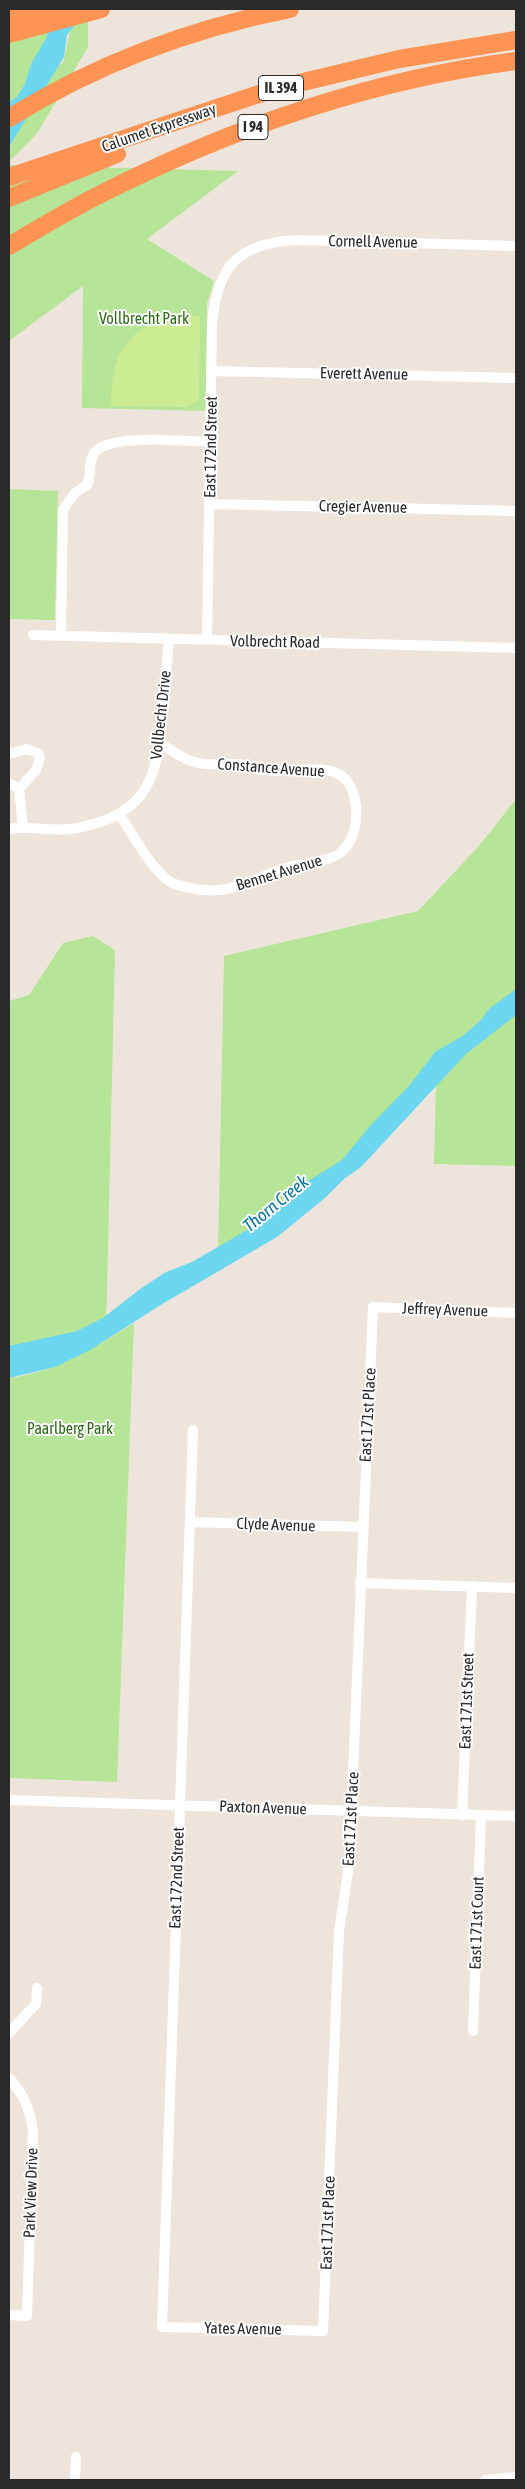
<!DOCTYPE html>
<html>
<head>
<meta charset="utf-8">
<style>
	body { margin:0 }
	#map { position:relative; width:525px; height:2489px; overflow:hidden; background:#ede5dc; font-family:"Asap Condensed",sans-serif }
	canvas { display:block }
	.frame { position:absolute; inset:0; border:10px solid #2a2a2a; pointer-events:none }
</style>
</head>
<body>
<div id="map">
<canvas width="525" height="2489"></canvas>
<div class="frame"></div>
</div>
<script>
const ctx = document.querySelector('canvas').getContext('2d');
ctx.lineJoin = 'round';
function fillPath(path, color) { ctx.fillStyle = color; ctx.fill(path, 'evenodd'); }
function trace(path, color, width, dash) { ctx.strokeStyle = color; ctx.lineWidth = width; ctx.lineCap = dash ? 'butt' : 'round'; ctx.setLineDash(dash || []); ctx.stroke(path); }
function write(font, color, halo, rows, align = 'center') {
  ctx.font = font + ' "Asap Condensed",sans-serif'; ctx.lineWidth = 4; ctx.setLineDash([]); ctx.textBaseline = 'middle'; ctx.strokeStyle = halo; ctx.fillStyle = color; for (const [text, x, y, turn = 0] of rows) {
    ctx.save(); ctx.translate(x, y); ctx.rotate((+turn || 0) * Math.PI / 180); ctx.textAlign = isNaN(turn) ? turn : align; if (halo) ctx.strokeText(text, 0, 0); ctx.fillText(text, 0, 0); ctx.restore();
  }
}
fillPath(new Path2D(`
	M 9,9 L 57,9 L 43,72 L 63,63 L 75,9 L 88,9 L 88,47 L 38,132 L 9,162 Z
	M 9,165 L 238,171 L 147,239 L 214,281 L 207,304 L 206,411 L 82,408 L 83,286 L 9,341 Z
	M 9,489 L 58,491 L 55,620 L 9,619 Z
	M 516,799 L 516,990 L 383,1124 L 269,1226 L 218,1254 L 224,956 L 418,911 L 479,846 Z
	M 93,936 L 115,950 L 106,1331 L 9,1366 L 9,1001 L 29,995 L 63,943 Z
	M 516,1010 L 516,1166 L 434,1164 L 436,1079 Z
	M 134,1323 L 117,1782 L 9,1778 L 9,1378 C 56,1372 94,1348 134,1323 Z`), '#b6e597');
fillPath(new Path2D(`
	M 178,316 L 200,316 L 199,399 L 188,407 L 111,406 C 110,356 127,325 178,316 Z`), '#ccec93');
fillPath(new Path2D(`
	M 50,9 L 81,9 L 80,18 L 67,35 L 64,57 L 9,147 L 9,102 L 17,97 L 25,84 L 31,64 L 47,37 Z
	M 516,989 L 516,1015 L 466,1054 L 361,1167 L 344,1179 L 325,1198 L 277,1237 L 164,1303 L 90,1350 L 55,1367 L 9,1378 L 9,1346 L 77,1331 L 103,1318 L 140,1289 L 166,1272 L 192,1262 L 254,1226 L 305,1183 L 342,1160 L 369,1127 L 409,1086 L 435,1052 L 464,1035 L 481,1020 L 489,1009 Z`), '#6dd6f1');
trace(new Path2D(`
	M 212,371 L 516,378
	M 210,504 L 516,511
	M 33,635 L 516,648
	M 61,636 L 63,510 L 74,494 L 88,484 C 91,474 88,459 96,451 C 112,434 187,441 211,442
	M 207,640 L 212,324 C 217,266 238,243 297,240 L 516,246
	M 9,754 L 26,749 L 38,753 L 40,758 L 36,770 L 19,789
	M 9,783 L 19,789
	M 19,789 L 23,827
	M 119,814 C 133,834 150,868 169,881 C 175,885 184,887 191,888 C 231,898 256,876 292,866 C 307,863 327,862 340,853 C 360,839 362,793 343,777 C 325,762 285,774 262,770 C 255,769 250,767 243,765 C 231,763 218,765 206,764 C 189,763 175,753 161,744
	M 9,829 C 32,825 55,833 77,828 C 151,814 158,774 163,708 C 165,685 167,662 169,639
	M 193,1430 L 162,2327 L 323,2331 L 339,1931 L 349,1865 L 373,1307 L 516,1313
	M 190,1522 L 362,1527
	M 360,1583 L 516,1588
	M 9,1800 L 516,1816
	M 462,1815 L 472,1586
	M 473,2031 L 481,1815
	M 9,2033 L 36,2004 L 37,1988
	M 9,2078 C 24,2094 30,2110 33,2131 L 27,2316 L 9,2315
	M 75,2480 L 76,2457
	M 485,2480 L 516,2477`), '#fff', 10);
trace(new Path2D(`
	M 9,18 L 52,9
	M 9,34 L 101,9
	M 9,118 C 96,64 189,29 290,9
	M 9,177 L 274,89 L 399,59 L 516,40
	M 9,198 L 117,154
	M 9,246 C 38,229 67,211 97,196 C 228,129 370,80 516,61`), '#ff9455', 18);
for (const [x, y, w] of [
	[281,88,45],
	[253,127,30]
]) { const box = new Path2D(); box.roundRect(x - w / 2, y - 12.5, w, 25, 4); ctx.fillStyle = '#fff'; ctx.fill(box); trace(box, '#2a2a2a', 1); }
write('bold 15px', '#2a2a2a', null, [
	["IL 394",281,88],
	["I 94",253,127]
]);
write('16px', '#2a2a2a', '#fff', [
	["Calumet Expressway",159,128,-19],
	["Cornell Avenue",373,242,1],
	["Everett Avenue",364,374,1],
	["East 172nd Street",211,447,-89],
	["Cregier Avenue",363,507,1],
	["Volbrecht Road",275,642,1],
	["Vollbecht Drive",161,715,-84],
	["Constance Avenue",271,768,4],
	["Bennet Avenue",279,873,-17],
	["Jeffrey Avenue",445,1310,2],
	["East 171st Place",368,1415,-87],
	["Clyde Avenue",276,1525,2],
	["East 171st Street",467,1701,-88],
	["Paxton Avenue",263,1808,2],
	["East 171st Place",351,1819,-87],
	["East 172nd Street",177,1878,-88],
	["East 171st Court",477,1923,-88],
	["Park View Drive",31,2193,-88],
	["East 171st Place",328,2223,-88],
	["Yates Avenue",243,2329,1]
]);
write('16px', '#2e6919', '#fff', [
	["Vollbrecht Park",144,319],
	["Paarlberg Park",70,1429]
]);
write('italic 18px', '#0b749e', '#fff', [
	["Thorn Creek",276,1204,-39]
]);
</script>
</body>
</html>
